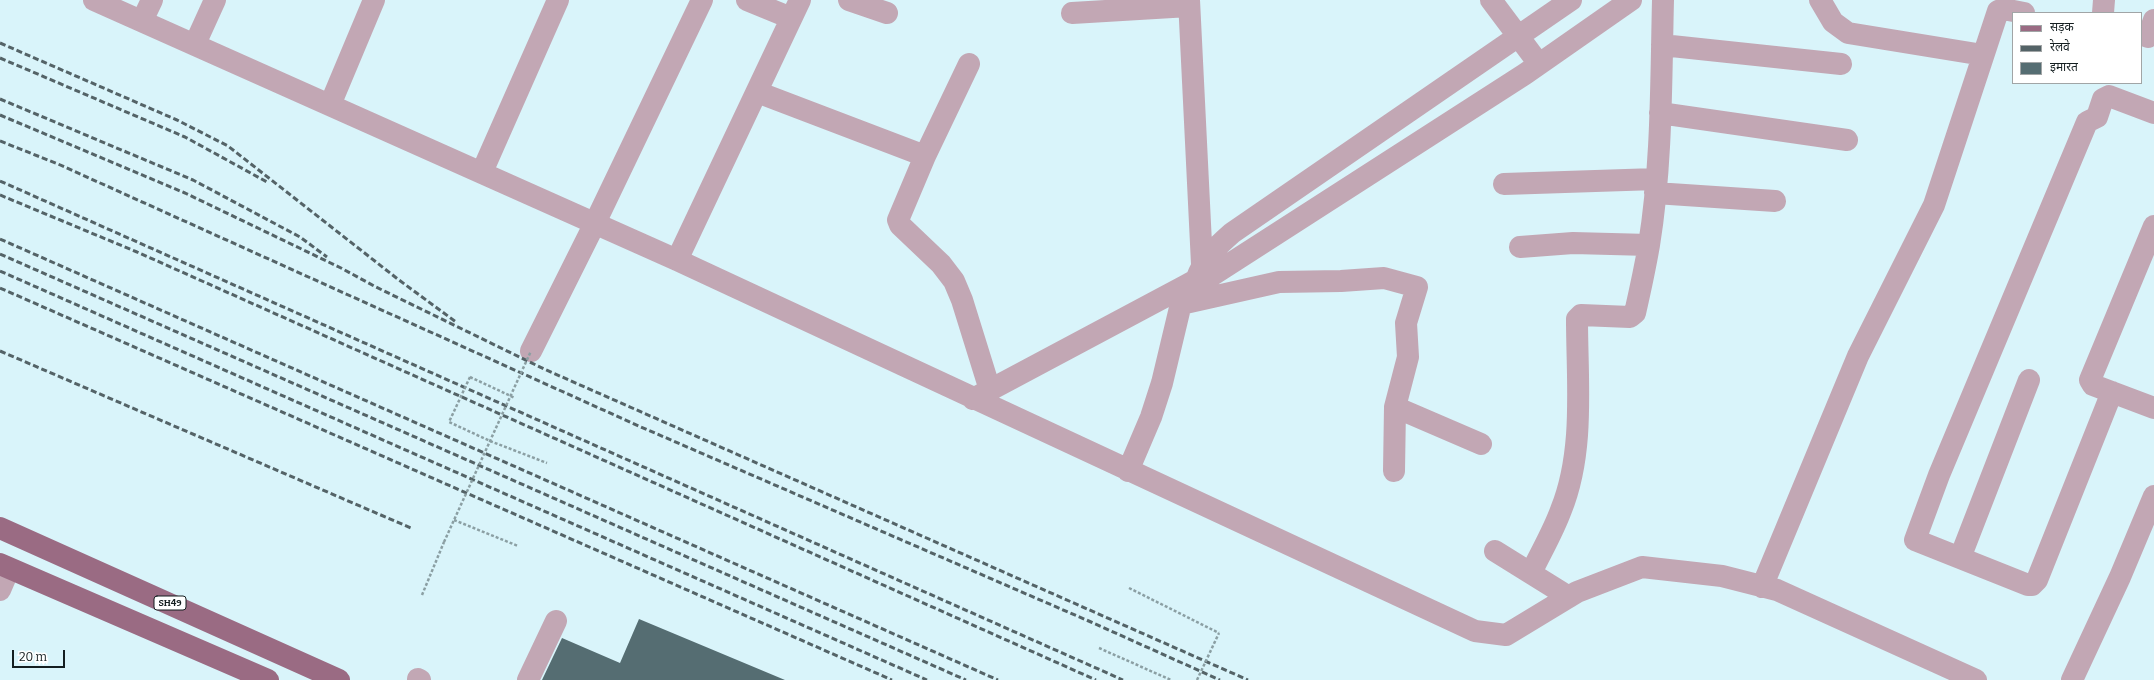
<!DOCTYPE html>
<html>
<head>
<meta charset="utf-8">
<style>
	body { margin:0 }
	#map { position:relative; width:2154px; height:680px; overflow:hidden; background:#d9f4fa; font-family:Bitter,"Noto Sans Devanagari",serif }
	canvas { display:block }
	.legend { position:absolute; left:2012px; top:12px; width:130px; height:72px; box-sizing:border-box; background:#fff; border:1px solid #a1a5a6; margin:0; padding:5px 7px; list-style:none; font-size:12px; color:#141e20 }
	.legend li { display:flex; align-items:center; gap:8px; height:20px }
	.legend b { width:20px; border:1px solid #a1a5a6 }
	.scale { position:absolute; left:12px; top:650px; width:53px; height:18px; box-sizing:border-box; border:2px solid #141e20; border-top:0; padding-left:5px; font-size:12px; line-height:14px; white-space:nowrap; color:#141e20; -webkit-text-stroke:3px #fff; paint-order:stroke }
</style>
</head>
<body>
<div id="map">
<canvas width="2154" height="680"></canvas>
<ul class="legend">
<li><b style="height:5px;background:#9a6b83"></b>सड़क</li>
<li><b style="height:5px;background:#546367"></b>रेलवे</li>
<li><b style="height:11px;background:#556d72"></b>इमारत</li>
</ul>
<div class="scale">20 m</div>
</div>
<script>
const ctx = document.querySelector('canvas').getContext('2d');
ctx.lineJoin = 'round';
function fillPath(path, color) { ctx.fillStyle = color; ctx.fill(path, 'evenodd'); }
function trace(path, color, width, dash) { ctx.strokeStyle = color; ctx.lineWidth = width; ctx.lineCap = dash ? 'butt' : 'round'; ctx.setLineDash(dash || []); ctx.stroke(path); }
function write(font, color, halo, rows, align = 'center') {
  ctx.font = font + ' Bitter,serif'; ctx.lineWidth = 3.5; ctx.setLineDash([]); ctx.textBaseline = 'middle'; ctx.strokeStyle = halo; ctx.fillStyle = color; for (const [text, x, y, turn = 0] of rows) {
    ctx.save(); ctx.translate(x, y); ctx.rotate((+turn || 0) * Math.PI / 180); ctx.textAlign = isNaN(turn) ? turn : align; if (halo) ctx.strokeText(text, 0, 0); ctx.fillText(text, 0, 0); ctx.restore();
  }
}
fillPath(new Path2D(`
	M 639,619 L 785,680 L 542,680 L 562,638 L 620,663 Z`), '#556d72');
trace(new Path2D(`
	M 470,377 L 515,398
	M 490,441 L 547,463
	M 454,520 L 518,546
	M 1129,588 L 1219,633
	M 422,595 L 444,542
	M 1099,648 L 1171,680`), '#8b9fa3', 2.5, [3, 2]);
trace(new Path2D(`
	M 94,0 L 677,260 L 1475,631 L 1506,635 L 1577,592 L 1642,567 L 1722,576 L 1777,590 L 1976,680
	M 747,0 L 791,18
	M 849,0 L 887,13
	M 1189,0 L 1202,264
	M 1491,0 L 1539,64
	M 1820,0 L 1833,22 L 1848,33 L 1983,55
	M 1072,13 L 1189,6
	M 2103,13 L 2104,0
	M 142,21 L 152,0
	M 2148,37 L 2154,20
	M 195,44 L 215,0
	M 1662,45 L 1841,64
	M 969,64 L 925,156 L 898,220 L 900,225 L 941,264 L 954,281 L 962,300 L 990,390
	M 757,92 L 925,156
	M 330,105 L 374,0
	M 1660,113 L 1847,140
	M 482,172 L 558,0
	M 1504,184 L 1656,179
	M 1655,193 L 1775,201
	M 2154,226 L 2090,380 L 2093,385 L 2154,408
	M 1520,247 L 1573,243 L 1649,245
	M 677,260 L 800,0
	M 1196,280 C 1204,258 1215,248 1232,233 L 1571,0
	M 1181,304 L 1279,282 L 1341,281 L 1384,278 L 1417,287 L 1406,323 L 1408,357 L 1395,407 L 1394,471
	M 531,351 L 595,223 L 702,0
	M 2112,392 L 2037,580 L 2032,585 L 2028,585 L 1915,540 L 1939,475 L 2087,122 L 2097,117 L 2103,99 L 2109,96 L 2154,113
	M 973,399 L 1185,286 L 1196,280 L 1211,276 L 1525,74 L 1631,0
	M 1395,407 L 1481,444
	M 1128,471 L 1151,417 L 1162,383 L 1184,291
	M 1495,551 L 1569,597
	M 1960,558 L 2029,380
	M 1531,573 C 1541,552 1553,532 1561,510 C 1585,451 1577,381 1577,319 L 1581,315 L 1630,317 L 1635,313 C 1640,291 1645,268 1649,245 C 1662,165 1661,81 1663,0
	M 1762,587 L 1858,356 L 1934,205 L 1998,11 L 2003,9 L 2024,13
	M 0,590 L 9,569
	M 418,679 L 420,680
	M 528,680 L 556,621
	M 2072,680 L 2120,577 L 2154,496`), '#c2a7b4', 22);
trace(new Path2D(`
	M 0,528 L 339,680
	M 0,564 L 268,680`), '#9a6b83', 22);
trace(new Path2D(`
	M 0,43 L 177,120 L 228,146 L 399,280 L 456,322
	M 0,58 L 185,137 L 267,182
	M 0,99 L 193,180 L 300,237 L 327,257
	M 0,115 L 185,193 L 341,268 L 376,287 L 544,369 L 1248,680
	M 0,141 L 58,164 L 641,427 L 1091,622 L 1220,680
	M 0,181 L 1123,680
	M 0,195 L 137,252 L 1096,680
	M 0,239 L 998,680
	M 0,254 L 966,680
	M 0,271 L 927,680
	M 0,288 L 892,680
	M 0,351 L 411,528`), '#546367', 3, [6, 3]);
trace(new Path2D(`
	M 470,377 L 449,422 L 490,441
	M 444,542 L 531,351
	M 1197,680 L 1219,633`), '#8b9fa3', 2.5, [3, 2]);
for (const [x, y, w] of [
	[170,603,32]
]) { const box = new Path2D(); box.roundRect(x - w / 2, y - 7, w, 14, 3); ctx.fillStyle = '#fff'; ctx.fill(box); trace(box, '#141e20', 1); }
write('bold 9px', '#141e20', null, [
	["SH49",170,603]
]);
</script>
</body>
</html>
